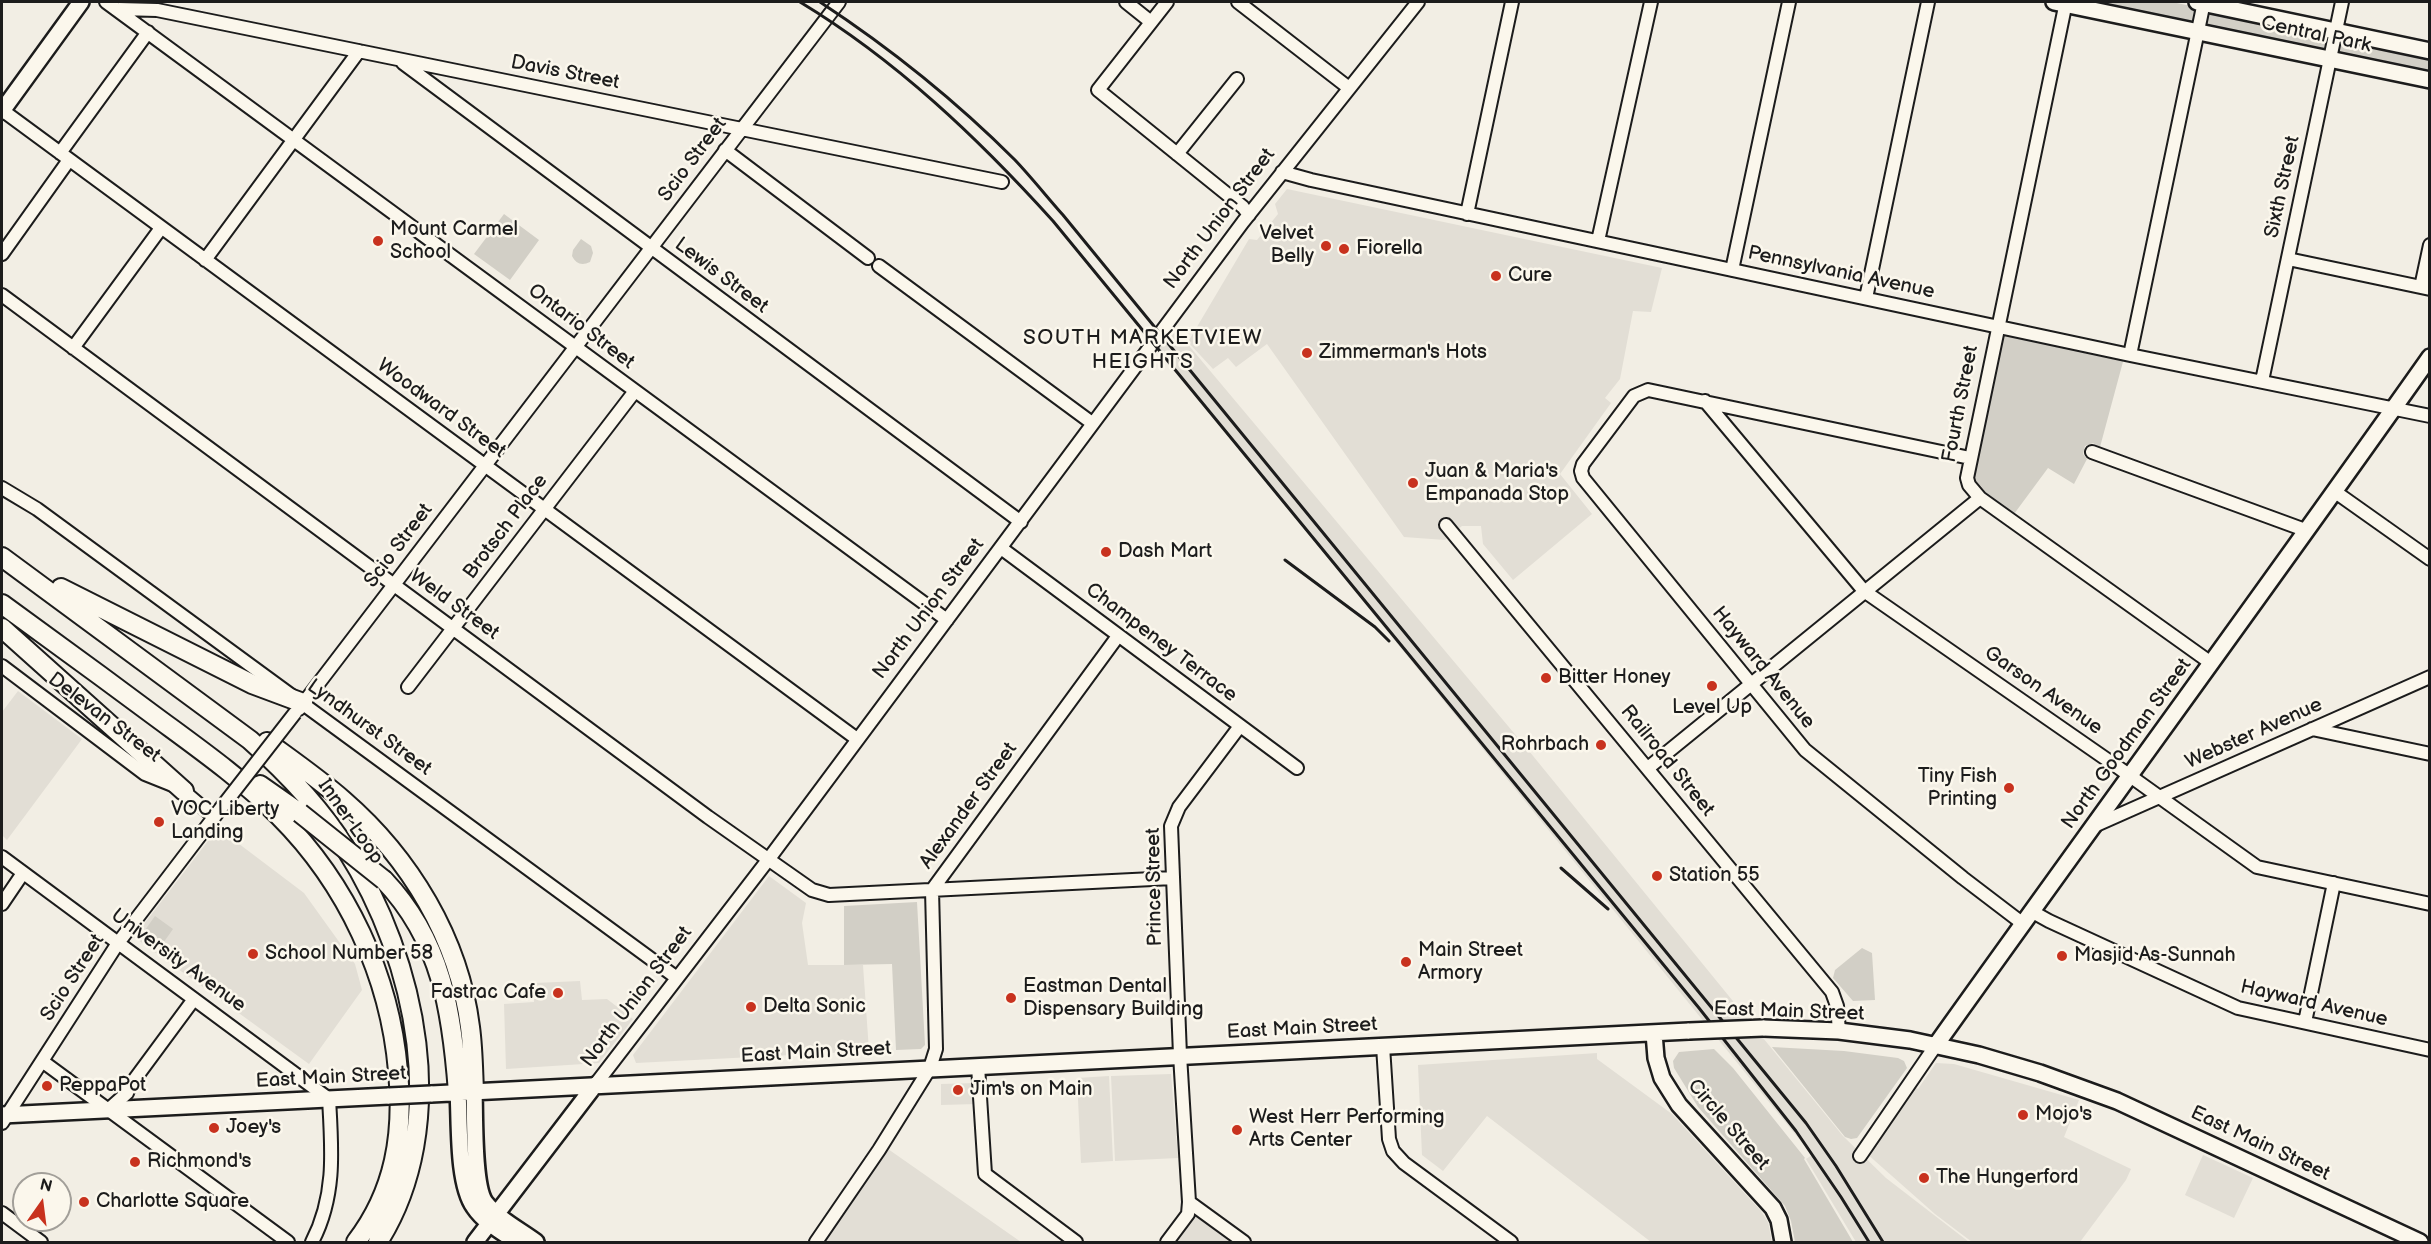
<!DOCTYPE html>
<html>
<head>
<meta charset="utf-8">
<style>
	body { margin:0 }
	#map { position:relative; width:2431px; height:1244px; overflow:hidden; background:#f2eee4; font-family:"Balsamiq Sans",sans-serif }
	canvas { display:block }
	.frame { position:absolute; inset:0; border:3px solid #1c1c1c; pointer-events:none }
	.north { position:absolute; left:12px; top:1172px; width:60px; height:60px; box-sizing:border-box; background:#fbf7ec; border:2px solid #a29f99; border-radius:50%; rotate:14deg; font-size:16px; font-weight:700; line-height:24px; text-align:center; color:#1c1c1c }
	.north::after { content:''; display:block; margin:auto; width:21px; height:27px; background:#c8321e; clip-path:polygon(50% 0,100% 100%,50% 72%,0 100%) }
</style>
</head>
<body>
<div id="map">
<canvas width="2431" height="1244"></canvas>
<div class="frame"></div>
<div class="north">N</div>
</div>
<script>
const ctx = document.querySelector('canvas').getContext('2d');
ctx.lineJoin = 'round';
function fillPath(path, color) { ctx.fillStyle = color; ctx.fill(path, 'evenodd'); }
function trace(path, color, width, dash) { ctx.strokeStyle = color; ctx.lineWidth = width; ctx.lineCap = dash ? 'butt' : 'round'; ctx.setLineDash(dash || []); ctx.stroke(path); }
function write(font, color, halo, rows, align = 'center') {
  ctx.font = font + ' "Balsamiq Sans",sans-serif'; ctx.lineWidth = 5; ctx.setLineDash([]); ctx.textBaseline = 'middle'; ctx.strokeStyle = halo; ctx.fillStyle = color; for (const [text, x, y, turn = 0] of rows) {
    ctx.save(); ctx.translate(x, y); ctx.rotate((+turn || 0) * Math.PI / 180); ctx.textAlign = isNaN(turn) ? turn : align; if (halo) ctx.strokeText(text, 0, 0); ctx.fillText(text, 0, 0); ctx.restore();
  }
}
fillPath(new Path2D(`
	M 1287,189 L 1662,268 L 1651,312 L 1633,311 L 1620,379 L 1605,398 L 1611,403 L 1560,474 L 1592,514 L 1513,580 L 1483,544 L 1481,526 L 1462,526 L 1445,540 L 1404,537 L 1267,344 L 1236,367 L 1228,358 L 1213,369 L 1188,342 L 1249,239 L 1257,240 L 1278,214 L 1275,204 Z
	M 1175,329 L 1529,751 L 1843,1136 L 1886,1178 L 1969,1242 L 1856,1242 L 1806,1159 L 1812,1155 L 1151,340 Z
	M 18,691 L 82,739 L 7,840 L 2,835 L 2,712 Z
	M 218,828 L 304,893 L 355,964 L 362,990 L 309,1064 L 134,937 Z
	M 769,876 L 806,903 L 802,923 L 808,965 L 863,965 L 869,1051 L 636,1063 L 633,1055 Z
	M 580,981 L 582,1000 L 607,999 L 633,1019 L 599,1063 L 506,1069 L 504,1004 L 534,1002 L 535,983 Z
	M 1597,1053 L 1597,1059 L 1672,1114 L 1761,1211 L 1768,1222 L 1772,1242 L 1651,1242 L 1487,1116 L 1443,1171 L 1422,1155 L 1418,1065 Z
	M 1936,1063 L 1954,1064 L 2079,1100 L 2064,1137 L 2131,1169 L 2126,1180 L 2080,1242 L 1972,1242 L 1935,1214 L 1866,1153 L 1914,1086 L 1918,1089 Z
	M 1171,1074 L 1178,1158 L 1115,1161 L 1111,1076 Z
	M 1109,1076 L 1113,1161 L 1081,1163 L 1077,1078 Z
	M 976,1083 L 977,1104 L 941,1105 L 941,1084 Z
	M 888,1149 L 1021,1242 L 824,1242 Z
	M 2203,1155 L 2253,1178 L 2234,1218 L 2185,1195 Z
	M 1196,1217 L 1231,1242 L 1176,1242 Z`), '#e2ded5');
fillPath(new Path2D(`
	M 2082,2 L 2172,2 L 2429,56 L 2429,75 Z
	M 504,214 L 539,240 L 510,280 L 474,254 Z
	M 581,239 L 591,246 L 593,253 L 590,262 C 582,266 576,264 572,256 L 573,250 Z
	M 2005,333 L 2124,358 L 2100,447 L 2093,443 L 2085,446 L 2083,454 L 2087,459 L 2074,484 L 2048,468 L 2014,514 L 1974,486 L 1971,477 L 2002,335 Z
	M 917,902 L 925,1045 L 921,1049 L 896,1050 L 892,964 L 844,965 L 844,906 Z
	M 155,916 L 173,929 L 161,946 L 143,933 Z
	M 1862,948 L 1872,953 L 1875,1000 L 1853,1001 L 1833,978 L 1835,970 Z
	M 1772,1047 L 1844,1051 L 1898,1058 L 1904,1061 L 1907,1068 L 1857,1138 L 1851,1139 L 1845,1137 Z
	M 1714,1049 L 1733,1068 L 1805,1158 L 1804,1159 L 1853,1242 L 1795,1242 L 1791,1221 L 1785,1206 L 1698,1107 L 1674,1068 L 1673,1061 L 1679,1052 Z`), '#d2cfc6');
const minor = new Path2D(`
	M 106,2 L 947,620
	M 1126,2 L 1151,22
	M 1167,2 L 1098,90 L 1243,207 L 1249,215
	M 1238,2 L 1349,88
	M 2066,2 L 1967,478 L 1969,485 L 1980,498 L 2211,663
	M 119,9 L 157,10 L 1002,182
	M 403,63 L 1021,522
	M 2,110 L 857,739
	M 725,150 L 868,258
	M 60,153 L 148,32
	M 1177,154 L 1237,79
	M 1282,172 L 1311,180 L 2130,355 L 2430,416
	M 1467,214 L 1512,2
	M 1598,241 L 1651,2
	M 2,254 L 69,160
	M 2288,259 L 2430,289
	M 205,260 L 359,51
	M 879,266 L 1092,423
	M 1732,270 L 1789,2
	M 2421,287 L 2430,245
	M 2,295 L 708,817 L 812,890 L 829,895 L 1173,878
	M 1866,298 L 1928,2
	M 73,348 L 161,228
	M 2130,355 L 2204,2
	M 2262,381 L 2342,2
	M 1705,401 L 1864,591 L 2119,768 L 2257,867 L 2430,904
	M 2092,452 L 2305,530
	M 1970,458 L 1648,390 L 1634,396 L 1583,464 L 1581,471 L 1583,478 L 1805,750 L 1963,878 L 2022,923
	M 2,488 L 37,509 L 677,978
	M 2334,491 L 2430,559
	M 1446,525 L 1832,992 L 1837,1006 L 1839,1031
	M 1001,548 L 1297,768
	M 2,666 L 145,774 L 180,788 L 214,817
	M 408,687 L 635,391
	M 299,709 L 839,2
	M 2312,729 L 2430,754
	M 1648,768 L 1980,498
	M 2094,826 L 2430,677
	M 2,857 L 329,1099 C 332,1150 336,1196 312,1242
	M 2,904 L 23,873
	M 2031,911 L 2049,921 L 2238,1008 L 2430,1050
	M 2305,1022 L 2334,883
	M 1383,1046 L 1389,1139 L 1393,1151 L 1404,1163 L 1511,1242
	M 42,1061 L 288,1242
	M 978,1066 L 985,1174 L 1076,1242
	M 595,1085 L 768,860 L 1243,222 L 1418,2
	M 108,1110 L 127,1093 L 129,1087 L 194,999
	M 2,1123 L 118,943 L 218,812
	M 1860,1156 L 1936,1045
	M 1189,1202 L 1244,1242
	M 2,1213 L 41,1242
	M 816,1242 L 879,1150 L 930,1068 L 936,1049 L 932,890 L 1118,636
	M 1167,1242 L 1188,1214 L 1189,1202 L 1180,1055 L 1171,826 L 1179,807 L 1240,726`);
const major = new Path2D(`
	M 2054,2 L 2430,80
	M 2197,2 L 2430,51
	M 2,111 L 81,2
	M 1763,1028 L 1839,1031 L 1910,1040 L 1979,1055 L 2040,1073 L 2117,1101 L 2420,1242
	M 1654,1033 L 1656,1058 L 1662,1078 L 1679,1105 L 1773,1208 L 1779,1220 L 1783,1242
	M 1936,1045 C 2100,815 2267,588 2430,357
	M 474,1091 C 475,1115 473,1185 485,1202 C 498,1219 520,1230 536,1242
	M 458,1092 C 460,1123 457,1183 474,1207 C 484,1222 502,1232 517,1242
	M 431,1094 L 1689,1031
	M 2,1115 L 389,1096
	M 475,1242 L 595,1085`);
const highway = new Path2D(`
	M 2,557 L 250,740 C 286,772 320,807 346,849 C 417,960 452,1125 378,1242
	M 61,588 L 252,684 L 303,703
	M 2,604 C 53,641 105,679 156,717 C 198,748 242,779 279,816 C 347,884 390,976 398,1071 C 404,1134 395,1191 356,1242
	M 2,628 L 184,791
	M 267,742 C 293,761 319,779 343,800 C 410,858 459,939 470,1027 C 473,1049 473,1070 474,1091
	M 260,785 L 300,813
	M 384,880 C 442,941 452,1012 458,1092`);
trace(minor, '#1c1c1c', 16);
trace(major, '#1c1c1c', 20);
trace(highway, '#1c1c1c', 22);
trace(minor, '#fbf7ec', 12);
trace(major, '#fbf7ec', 15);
trace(highway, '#fbf7ec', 18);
trace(new Path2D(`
	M 800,2 C 896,60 978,138 1053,221 L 1699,1008 L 1796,1131 L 1841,1197 L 1869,1242
	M 820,2 C 890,48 956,101 1015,160 C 1032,178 1047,197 1063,215 L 1806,1123 L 1836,1166 L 1883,1242
	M 1285,560 L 1375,627 L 1389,641
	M 1561,868 L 1608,909`), '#1c1c1c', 3);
const minorBridge = new Path2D(`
	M 218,812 L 295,713`);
const majorBridge = new Path2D(`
	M 1689,1031 L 1763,1028
	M 389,1096 L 431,1094`);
const highwayBridge = new Path2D(`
	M 300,813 L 384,880`);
trace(minorBridge, '#1c1c1c', 16, []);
trace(majorBridge, '#1c1c1c', 20, []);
trace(highwayBridge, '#1c1c1c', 22, []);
trace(minorBridge, '#fbf7ec', 12);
trace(majorBridge, '#fbf7ec', 15);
trace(highwayBridge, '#fbf7ec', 18);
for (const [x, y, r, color] of [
	[378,241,6,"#c8321e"],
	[1326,246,6,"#c8321e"],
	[1344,249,6,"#c8321e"],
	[1496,276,6,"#c8321e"],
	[1307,353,6,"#c8321e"],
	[1413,483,6,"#c8321e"],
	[1106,552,6,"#c8321e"],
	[1546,678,6,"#c8321e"],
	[1712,686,6,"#c8321e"],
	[1601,745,6,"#c8321e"],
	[2009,788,6,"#c8321e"],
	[159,822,6,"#c8321e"],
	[1657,876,6,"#c8321e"],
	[253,954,6,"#c8321e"],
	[2062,956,6,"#c8321e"],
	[1406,962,6,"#c8321e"],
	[558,993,6,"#c8321e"],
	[1011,998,6,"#c8321e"],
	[751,1007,6,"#c8321e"],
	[47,1086,6,"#c8321e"],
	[958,1090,6,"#c8321e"],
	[2023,1115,6,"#c8321e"],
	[214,1128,6,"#c8321e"],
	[1237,1130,6,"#c8321e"],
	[135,1162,6,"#c8321e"],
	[1924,1178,6,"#c8321e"],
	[84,1202,6,"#c8321e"]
]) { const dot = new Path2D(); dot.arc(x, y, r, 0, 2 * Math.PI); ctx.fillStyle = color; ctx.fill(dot); trace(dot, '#fbf7ec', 2); }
write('20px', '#1c1c1c', '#fbf7ec', [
	["Central Park",2316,35,12],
	["Davis Street",565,73,11],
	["Scio Street",693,160,-53],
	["Sixth Street",2283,187,-78],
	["North Union Street",1220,219,-53],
	["Pennsylvania Avenue",1841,273,12],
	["Lewis Street",721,276,37],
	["Ontario Street",581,327,37],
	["Fourth Street",1961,404,-79],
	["Woodward Street",441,409,36],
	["Brotsch Place",506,527,-53],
	["Scio Street",399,546,-53],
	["Weld Street",454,605,36],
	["North Union Street",929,609,-53],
	["Champeney Terrace",1161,643,37],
	["Hayward Avenue",1763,668,51],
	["Garson Avenue",2043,691,35],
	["Delevan Street",104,718,37],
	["Lyndhurst Street",369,728,36],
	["Webster Avenue",2254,734,-24],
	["North Goodman Street",2127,744,-54],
	["Railroad Street",1667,761,51],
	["Alexander Street",969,806,-54],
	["Inner Loop",350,822,55],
	["Prince Street",1155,887,-91],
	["University Avenue",178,961,36],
	["Scio Street",73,978,-57],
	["North Union Street",637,997,-53],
	["Hayward Avenue",2314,1004,13],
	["East Main Street",1789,1012,2],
	["East Main Street",1302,1029,-3],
	["East Main Street",816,1053,-3],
	["East Main Street",331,1078,-3],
	["Circle Street",1728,1125,49],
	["East Main Street",2260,1144,25]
]);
write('20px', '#1c1c1c', '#fbf7ec', [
	["Mount Carmel",390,230],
	["School",390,253],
	["Velvet",1314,234,"right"],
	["Belly",1314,257,"right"],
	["Fiorella",1356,249],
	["Cure",1508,276],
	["Zimmerman's Hots",1319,353],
	["Juan & Maria's",1425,472],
	["Empanada Stop",1425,495],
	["Dash Mart",1118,552],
	["Bitter Honey",1558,678],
	["Level Up",1712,708,"center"],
	["Rohrbach",1589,745,"right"],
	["Tiny Fish",1997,777,"right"],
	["Printing",1997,800,"right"],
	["VOC Liberty",171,810],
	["Landing",171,833],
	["Station 55",1669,876],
	["Main Street",1418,951],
	["Armory",1418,974],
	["School Number 58",265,954],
	["Masjid As-Sunnah",2074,956],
	["Eastman Dental",1023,987],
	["Dispensary Building",1023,1010],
	["Fastrac Cafe",546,993,"right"],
	["Delta Sonic",763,1007],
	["PeppaPot",59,1086],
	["Jim's on Main",970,1090],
	["Mojo's",2035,1115],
	["West Herr Performing",1249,1118],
	["Arts Center",1249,1141],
	["Joey's",226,1128],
	["Richmond's",147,1162],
	["The Hungerford",1936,1178],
	["Charlotte Square",96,1202]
], 'left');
ctx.letterSpacing = '1.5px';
write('21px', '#1c1c1c', '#fbf7ec', [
	["SOUTH MARKETVIEW",1143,339],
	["HEIGHTS",1143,363]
]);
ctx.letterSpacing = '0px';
</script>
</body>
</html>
